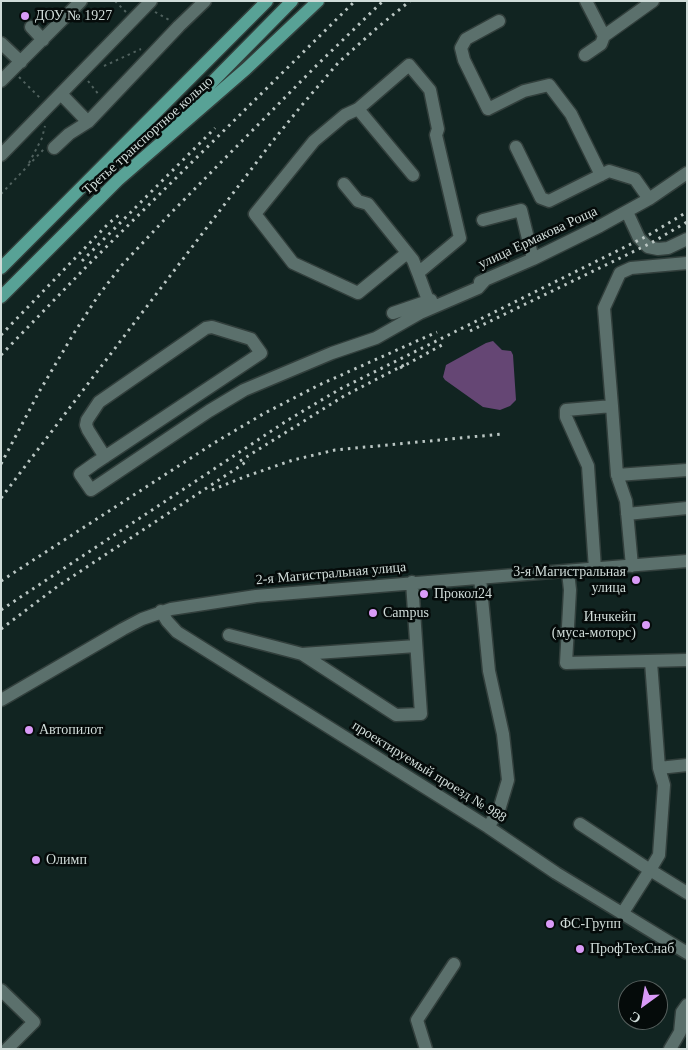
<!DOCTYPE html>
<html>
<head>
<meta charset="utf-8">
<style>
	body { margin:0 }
	#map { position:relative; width:688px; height:1050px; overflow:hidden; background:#112421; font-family:Georgia,serif }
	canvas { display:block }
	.frame { position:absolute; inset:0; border:2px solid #d0dcd9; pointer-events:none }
	.north { position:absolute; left:618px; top:980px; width:50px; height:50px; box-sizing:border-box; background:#050b0a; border:1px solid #565f5d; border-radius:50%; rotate:212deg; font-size:14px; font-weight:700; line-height:20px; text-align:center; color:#d0dcd9 }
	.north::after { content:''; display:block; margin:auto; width:18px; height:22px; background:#d99af7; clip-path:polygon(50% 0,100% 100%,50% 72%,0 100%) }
</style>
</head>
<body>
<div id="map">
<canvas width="688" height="1050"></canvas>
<div class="frame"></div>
<div class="north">С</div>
</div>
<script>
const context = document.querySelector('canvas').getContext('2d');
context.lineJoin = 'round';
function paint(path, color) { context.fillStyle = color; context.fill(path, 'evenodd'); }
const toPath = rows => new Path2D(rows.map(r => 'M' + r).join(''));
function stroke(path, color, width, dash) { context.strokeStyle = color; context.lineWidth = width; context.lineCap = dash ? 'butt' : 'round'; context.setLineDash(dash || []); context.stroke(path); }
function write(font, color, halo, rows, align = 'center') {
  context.font = font + ' Georgia,serif'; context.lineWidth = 5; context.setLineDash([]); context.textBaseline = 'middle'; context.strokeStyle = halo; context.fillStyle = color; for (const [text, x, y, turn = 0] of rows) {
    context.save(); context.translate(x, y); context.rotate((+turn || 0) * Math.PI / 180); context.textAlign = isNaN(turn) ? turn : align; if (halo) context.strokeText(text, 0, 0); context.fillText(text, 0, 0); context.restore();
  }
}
paint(toPath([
	[493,341,502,350,511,351,513,355,516,400,510,406,500,410,483,407,445,380,443,377,446,365,486,343]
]), '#654674');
const minor = toPath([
	[586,1,604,36],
	[499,21,466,39,461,48,464,60,488,109,524,91,549,85,571,114,601,175],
	[31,27,43,40],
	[1,43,21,62],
	[585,55,601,44,604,36,653,1],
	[1,81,81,1],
	[61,94,88,122],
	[358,109,345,115,314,141,255,214,293,263,358,293,407,253],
	[516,147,541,198,549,201,609,171,635,179,649,199],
	[54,148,69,134,88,122,179,26,205,1],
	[1,155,151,1],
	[413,175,358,109,409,65,430,90,438,129,436,135,460,238,418,273,428,300],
	[344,184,358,201,368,204,413,260,418,273],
	[627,212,639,238,648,247,658,249,668,248,687,239],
	[483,220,521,210,533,259],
	[480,282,533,259,600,226,649,199,687,173],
	[393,313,431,300],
	[612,406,604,308,620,273,631,268,687,263],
	[105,457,88,430,86,425,87,420,99,402,206,328,212,327,251,339,261,353,94,464,80,474,91,490,209,411,244,390,332,353,376,338,420,313,478,288,486,279],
	[617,475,687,470],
	[627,514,687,508],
	[595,569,588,466,566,417,566,410,612,406,617,475,626,501,632,566],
	[568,572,570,590,566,663,687,660],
	[480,578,489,671,503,734,508,780,499,810,488,827],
	[161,611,167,621,177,632,488,827,556,873,687,953],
	[229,635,302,654,396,715,421,714,412,582],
	[302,654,416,646],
	[651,662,659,768],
	[1,700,123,629,142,619,171,609,256,596,687,561],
	[687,765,659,768,664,785,659,855,650,870,687,893],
	[580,824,650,870,622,914],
	[1,990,34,1022,7,1049],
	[426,1049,417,1020,454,964],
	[670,1049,680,1032,682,1012,687,1005]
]);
const major = toPath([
	[166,129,292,1],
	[1,268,267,1],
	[1,297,118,180,246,69,318,1]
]);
stroke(minor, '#323f3c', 15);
stroke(major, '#323f3c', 15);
stroke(toPath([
	[115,1,126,12],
	[155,12,171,21],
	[104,66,141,49],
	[19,77,40,98],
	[88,81,99,95],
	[29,163,42,138,45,126],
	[1,194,44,149]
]), '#50615e', 2, [2.5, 4]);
stroke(minor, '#5b706c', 12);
stroke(major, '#58a296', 12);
stroke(toPath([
	[82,261,215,128],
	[470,331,651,243,687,222],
	[1,335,108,224,120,214],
	[1,355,88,265,355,1],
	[400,368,442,345],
	[240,461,344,396,406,364],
	[1,464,39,392,74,333,98,296,122,265,166,218,317,65,383,1],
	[212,490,244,477,293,460,335,450,502,434],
	[1,498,272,142,302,105,338,63,378,27,410,1],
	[1,581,214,443,263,414,319,385,437,332],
	[1,610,288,420,340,389,647,236,687,212],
	[1,629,58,586,249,460]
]), '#bac6c3', 3, [2.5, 5]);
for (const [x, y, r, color] of [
	[25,16,5,"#d99af7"],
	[636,580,5,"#d99af7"],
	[424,594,5,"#d99af7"],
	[373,613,5,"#d99af7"],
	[646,625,5,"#d99af7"],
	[29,730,5,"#d99af7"],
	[36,860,5,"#d99af7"],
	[550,924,5,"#d99af7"],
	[580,949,5,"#d99af7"]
]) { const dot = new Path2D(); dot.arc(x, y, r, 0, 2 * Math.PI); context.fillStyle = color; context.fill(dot); stroke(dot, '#050b0a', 2); }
write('14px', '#d0dcd9', '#050b0a', [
	["ДОУ № 1927",35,16],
	["3-я Магистральная",626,572,"right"],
	["улица",626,588,"right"],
	["Прокол24",434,594],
	["Campus",383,613],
	["Инчкейп",636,617,"right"],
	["(муса-моторс)",636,633,"right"],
	["Автопилот",39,730],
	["Олимп",46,860],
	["ФС-Групп",560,924],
	["ПрофТехСнаб",590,949]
], 'left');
write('14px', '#d0dcd9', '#050b0a', [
	["Третье транспортное кольцо",148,136,-42],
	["улица Ермакова Роща",538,238,-25],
	["2-я Магистральная улица",331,574,-5],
	["проектируемый проезд № 988",429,772,32]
]);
</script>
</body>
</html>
